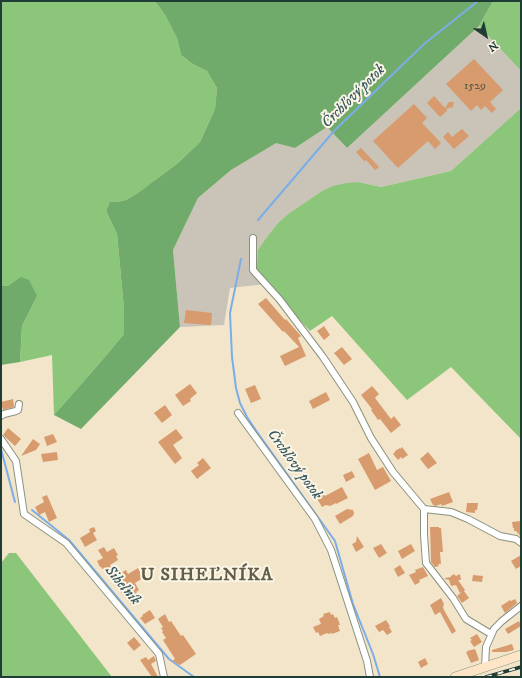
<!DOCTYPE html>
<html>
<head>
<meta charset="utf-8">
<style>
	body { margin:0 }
	#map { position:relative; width:522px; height:678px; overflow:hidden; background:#f3e5ca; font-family:"IM FELL DW Pica",serif }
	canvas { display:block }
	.frame { position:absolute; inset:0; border:2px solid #1f3d34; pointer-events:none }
	.north { position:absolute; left:466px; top:16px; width:40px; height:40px; -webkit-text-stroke:3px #fcf5e5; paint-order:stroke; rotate:146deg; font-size:11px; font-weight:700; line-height:16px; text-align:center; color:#1f3d34 }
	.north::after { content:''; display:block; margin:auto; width:14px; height:18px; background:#1f3d34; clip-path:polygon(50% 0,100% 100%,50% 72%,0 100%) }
</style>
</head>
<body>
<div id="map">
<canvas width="522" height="678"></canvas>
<div class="frame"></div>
<div class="north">N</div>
</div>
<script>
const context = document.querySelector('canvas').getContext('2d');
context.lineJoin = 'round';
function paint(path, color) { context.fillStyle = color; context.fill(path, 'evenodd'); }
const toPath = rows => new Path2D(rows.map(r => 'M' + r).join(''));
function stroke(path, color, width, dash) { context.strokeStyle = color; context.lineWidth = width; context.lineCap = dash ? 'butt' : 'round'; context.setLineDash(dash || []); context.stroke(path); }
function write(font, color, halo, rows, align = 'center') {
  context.font = font + ' "IM FELL DW Pica",serif'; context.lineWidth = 4; context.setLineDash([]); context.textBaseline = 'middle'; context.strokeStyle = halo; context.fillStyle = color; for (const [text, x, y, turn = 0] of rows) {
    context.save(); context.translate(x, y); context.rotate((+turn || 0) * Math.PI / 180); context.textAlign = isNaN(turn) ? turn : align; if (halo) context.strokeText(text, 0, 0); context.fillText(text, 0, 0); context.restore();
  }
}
paint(toPath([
	[479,26,521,71,521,108,451,171,381,187,358,182,322,191,288,214,277,224,264,241,258,250,257,273,266,284,230,288,224,325,180,327,173,250,198,198,231,170,276,142,295,148,327,127,347,148]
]), '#c9c3b8');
paint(toPath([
	[1,1,155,1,165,15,177,38,181,55,191,63,207,71,217,88,215,109,200,142,178,163,139,192,126,200,117,202,110,203,106,211,117,234,124,309,124,334,98,365,54,415,52,355,20,362,22,326,37,296,8,286,1,285],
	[493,1,521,1,521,71,479,26],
	[521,108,521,439,451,367,407,400,332,316,310,331,266,284,257,273,257,266,258,250,264,241,277,224,288,214,322,191,333,186,347,183,358,182,381,187,451,171],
	[9,553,16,553,112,677,1,677,1,563]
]), '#8cc67b');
paint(toPath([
	[155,1,493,1,479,26,347,148,327,127,295,148,276,143,231,170,198,198,173,250,180,327,81,429,54,415,98,365,124,334,124,309,117,234,106,211,110,202,117,202,126,200,139,192,178,163,200,142,215,109,217,88,207,71,191,63,181,55,177,38,165,15],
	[21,277,29,280,37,296,22,326,20,362,1,365,1,285,8,286]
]), '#71ab6b');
stroke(toPath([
	[258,220,334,131,424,44,478,1],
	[241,259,230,313,232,357,236,388,240,403,247,417,257,432,335,541,353,604,373,654,380,677],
	[1,449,15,502],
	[32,510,69,540,169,659,194,677]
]), '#7baee8', 2);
paint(toPath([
	[474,59,503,90,490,102,496,109,492,113,485,106,481,110,477,105,471,111,446,84],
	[434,96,445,108,449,102,454,102,453,107,446,109,447,111,440,117,427,103],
	[414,104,427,118,422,123,441,143,435,149,428,141,398,168,373,141],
	[462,129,469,136,454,149,443,137,448,132,452,137],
	[361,148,379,167,375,170,366,160,364,161,356,152],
	[266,298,285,320,286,319,301,336,298,338,306,356,285,366,280,356,299,347,284,331,283,332,258,304],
	[186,310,212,313,211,325,184,323],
	[324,326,330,335,324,340,317,331],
	[342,347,352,359,344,365,334,353],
	[190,384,197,393,190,399,191,401,183,406,175,395],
	[255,385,261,399,251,403,245,389],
	[372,386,379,394,375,398,391,419,394,416,401,425,391,433,380,419,378,420,371,410,372,409,361,395],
	[326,392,330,400,313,409,309,401],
	[13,399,14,407,3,410,1,402],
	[165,405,172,415,162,423,154,413],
	[8,428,21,439,15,446,3,435],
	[176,429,183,438,173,445,182,458,175,464,158,442],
	[53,434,57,442,47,446,44,437],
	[33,439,40,444,36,450,21,456],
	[402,447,408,455,402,459,401,457,398,460,393,454,395,452,395,451,400,448,400,449],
	[57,452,58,460,43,462,41,454],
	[428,452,437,463,428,469,420,459],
	[369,453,377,470,383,467,391,481,375,490,358,459],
	[203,458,211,468,197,479,191,471,199,465,197,463],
	[352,471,355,477,346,482,343,475],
	[342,487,348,498,336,504,336,503,330,506,326,505,322,507,316,497,323,493,325,496],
	[449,492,453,502,442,506,441,504,436,506,433,505,430,499],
	[47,495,57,518,49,522,45,512,39,515,35,507,44,502,42,497],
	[467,503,478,503,477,510,475,510,475,513,466,512],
	[347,509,353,510,354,513,353,516,340,524,335,516],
	[521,521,521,537,516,531,514,531,514,528,513,528,512,522],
	[94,527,96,531,93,533,97,540,85,547,80,538,90,532,89,529],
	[430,527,439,527,439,528,441,528,443,552,440,552,441,564,438,564,439,566,435,567,431,562],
	[357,536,364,547,356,552,352,544,356,542],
	[381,544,387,553,379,558,373,548],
	[411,544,415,551,402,559,398,551],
	[104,547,107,552,114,548,118,555,116,556,118,560,110,565,117,575,126,570,128,574,138,568,143,578,135,583,139,590,136,592,141,597,131,605,101,567,100,567,97,561,103,558,98,550],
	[521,555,521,566,516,569,511,561],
	[400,565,405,573,398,577,394,569],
	[423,567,428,576,419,580,420,582,415,585,409,575,416,572,415,570],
	[454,574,456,576,460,574,461,580,458,580,465,590,464,591,469,598,462,603,457,596,463,591,460,593,456,585,451,586,449,580,445,579,445,578,451,577,451,576],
	[473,575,483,576,482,582,472,581],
	[441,598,444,604,443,607,444,610,456,631,452,634,440,612,435,615,430,605],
	[515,599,517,603,505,613,501,606,510,600,511,601],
	[150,610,155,618,145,624,140,618,143,616,142,615],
	[330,612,331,615,333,614,335,618,337,617,340,625,338,625,340,631,332,634,332,633,328,634,327,633,320,636,318,632,316,633,313,627,321,624,319,619,324,616,323,614],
	[165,614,169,622,171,621,181,636,183,635,196,654,180,665,172,661,175,659,163,640,166,638,162,632,163,631,161,628,163,627,158,619],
	[386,620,390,626,389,627,392,632,387,635,383,630,379,632,375,626],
	[519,621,521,626,508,634,505,629],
	[477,634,482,642,474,647,470,641,472,640,470,638],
	[134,637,141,645,134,651,127,643],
	[512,644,514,650,506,652,492,652,492,650],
	[475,649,477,654,476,654,477,654,479,660,471,663,466,652,468,652,467,651],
	[154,656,156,661,151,664,158,677,152,677,140,660,146,657,148,660],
	[425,658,428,664,421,668,418,662]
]), '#d89b6d');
const minor = toPath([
	[253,238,253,270,280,300,323,357,353,402,371,438,393,472,424,509],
	[238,413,315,519,331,550,367,661,370,677],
	[1,416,4,414,16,411,18,410,19,404],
	[1,439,16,461,24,514,66,543,159,654,164,677],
	[491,634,466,619,453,598,426,563,424,535,424,509,451,512,468,519,500,536,516,539,521,543],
	[485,667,486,647,494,629,502,621,521,606]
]);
const secondary = toPath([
	[455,677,521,655]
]);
stroke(minor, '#89917f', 8);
stroke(secondary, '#89917f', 10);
stroke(minor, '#fff', 6);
stroke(secondary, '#fde5c5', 9);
const rail = toPath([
	[486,677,521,667]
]);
stroke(rail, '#1f3d34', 3.5);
stroke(rail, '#fcf5e5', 2, [6]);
write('12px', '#4d5442', null, [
	["1529",475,87]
]);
write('italic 15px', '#365961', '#fcf5e5', [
	["Črchľový potok",354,97,-45],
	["Črchľový potok",294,465,54],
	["Siheľník",122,586,50]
]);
context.letterSpacing = '1px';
write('bold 18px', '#605e48', '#fcf5e5', [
	["U SIHEĽNÍKA",207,576]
]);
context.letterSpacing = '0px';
</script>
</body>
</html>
